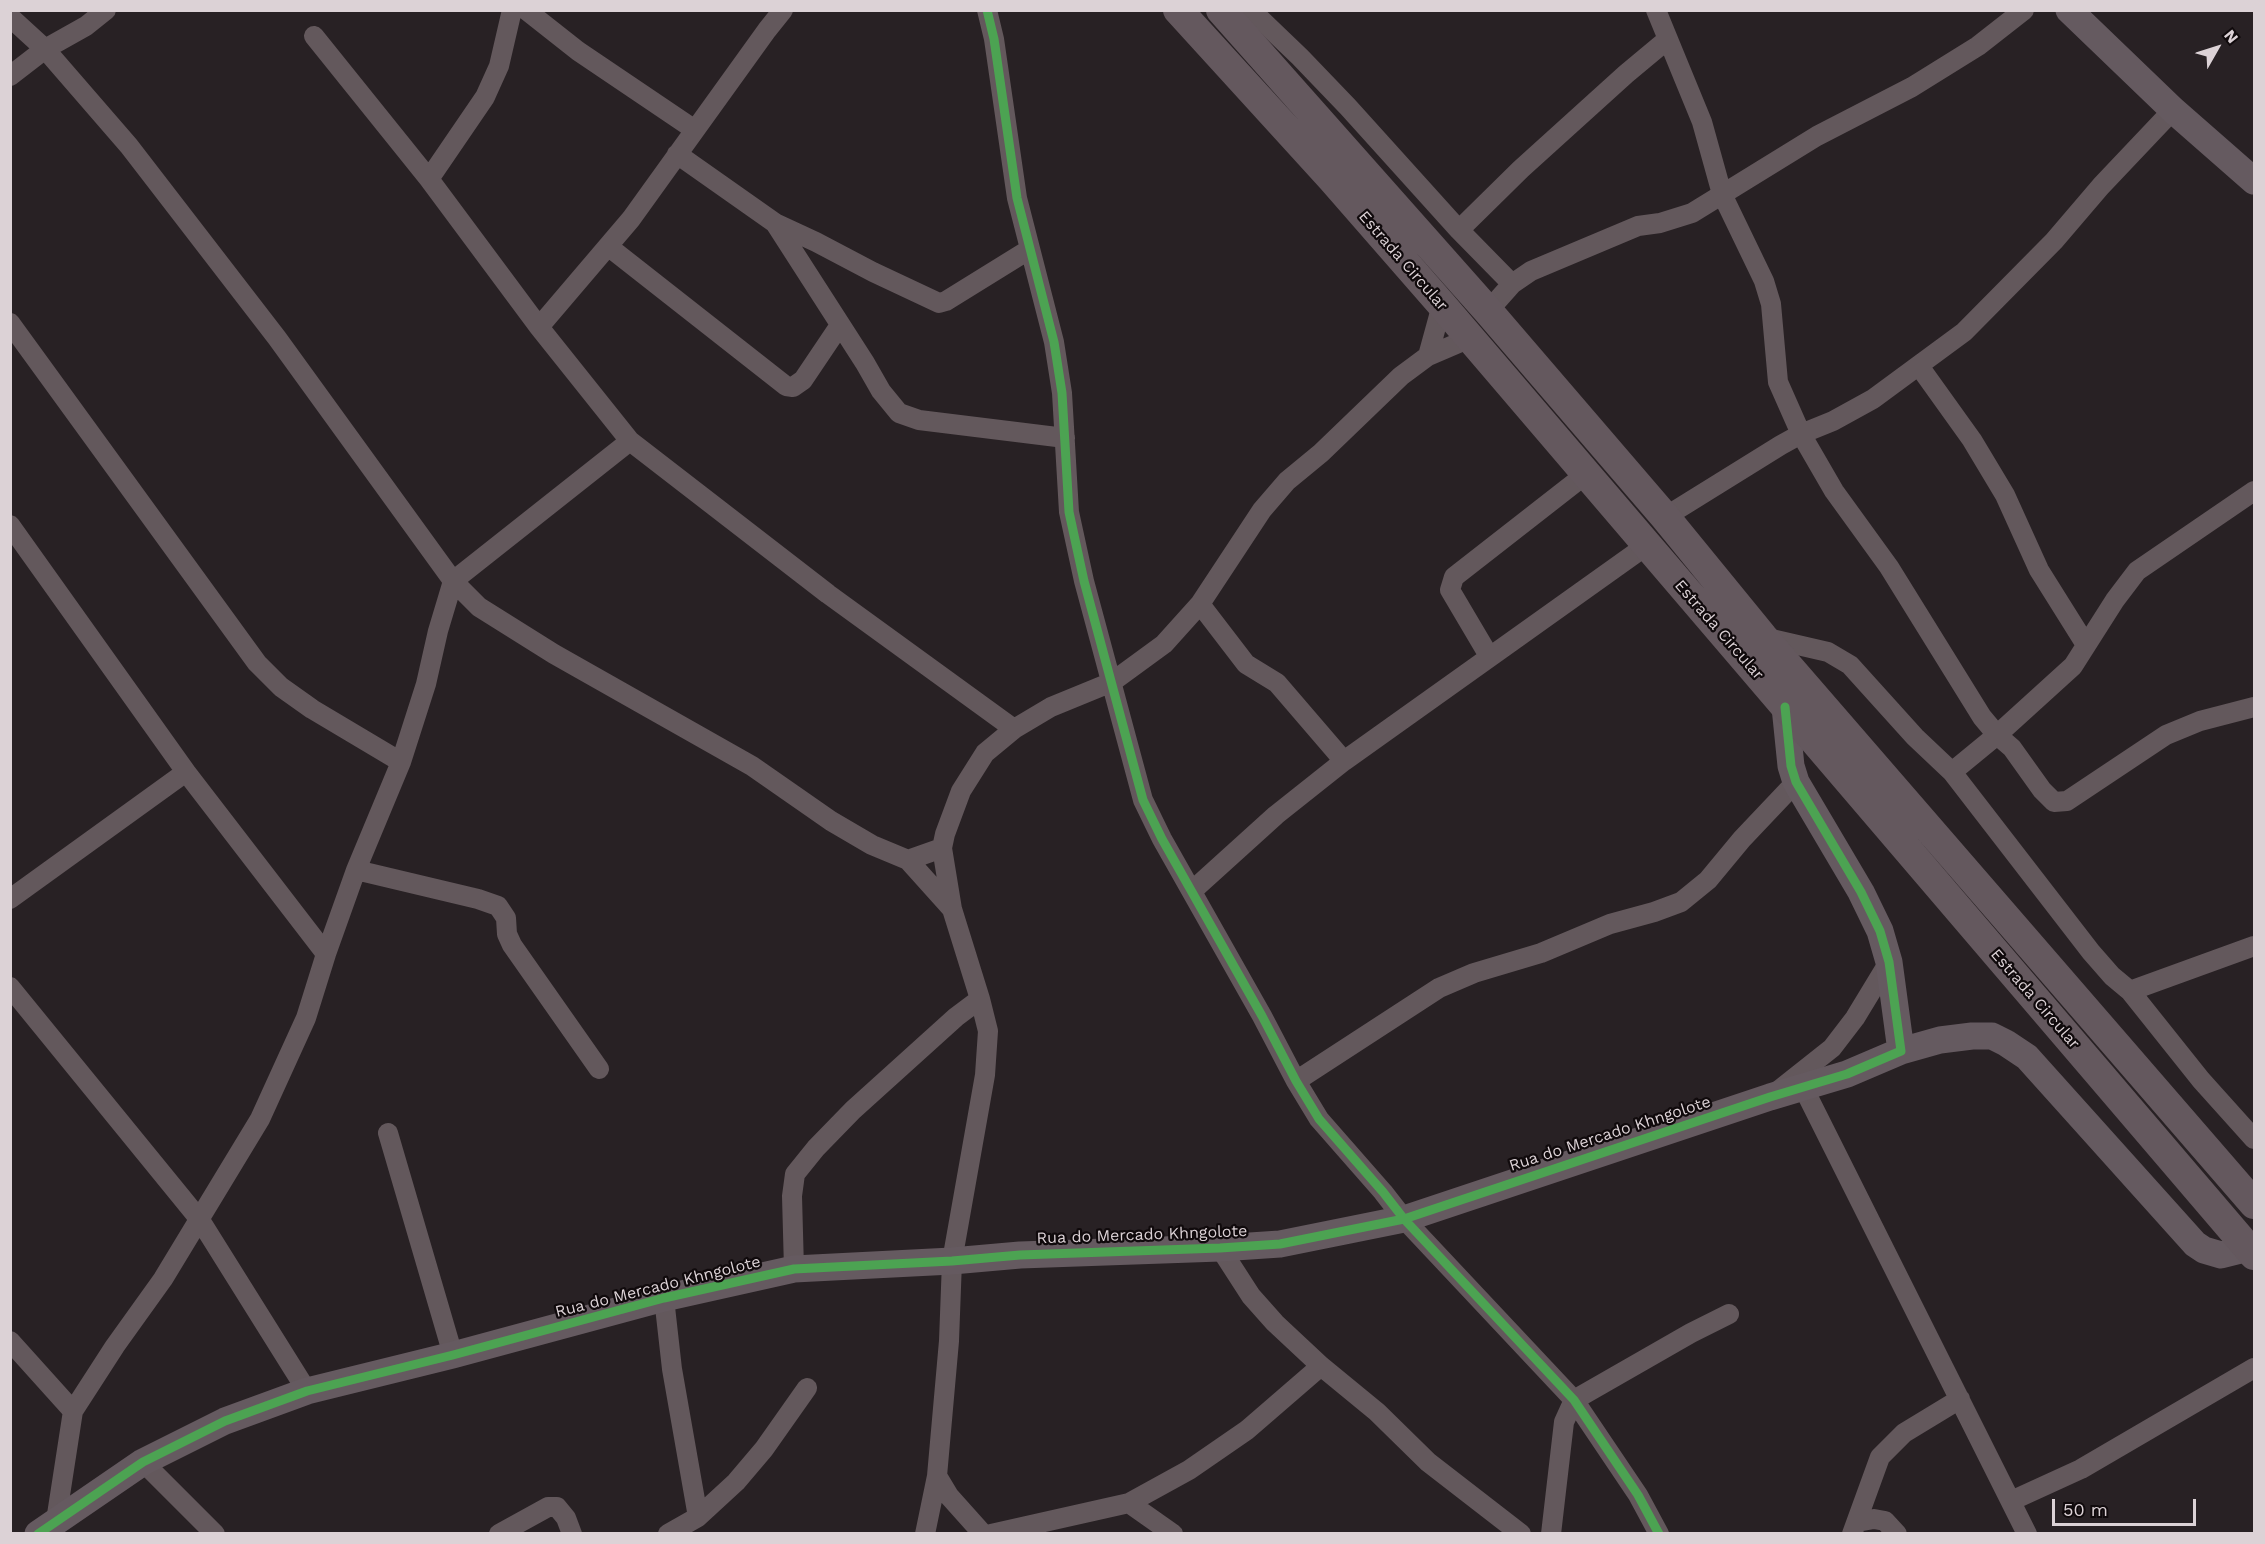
<!DOCTYPE html>
<html>
<head>
<meta charset="utf-8">
<style>
	body { margin:0 }
	#map { position:relative; width:2265px; height:1544px; overflow:hidden; background:#282124; font-family:"Work Sans",sans-serif }
	canvas { display:block }
	.frame { position:absolute; inset:0; border:12px solid #dcd2d6; pointer-events:none }
	.north { position:absolute; left:2187px; top:18px; width:60px; height:60px; -webkit-text-stroke:4px #100a0c; paint-order:stroke; rotate:51deg; font-size:16px; font-weight:700; line-height:24px; text-align:center; color:#dcd2d6 }
	.north::after { content:''; display:block; margin:auto; width:21px; height:27px; background:#dcd2d6; clip-path:polygon(50% 0,100% 100%,50% 72%,0 100%) }
	.scale { position:absolute; left:2052px; top:1499px; width:144px; height:27px; box-sizing:border-box; border:3px solid #dcd2d6; border-top:0; padding-left:8px; font-size:18px; line-height:21px; white-space:nowrap; color:#dcd2d6; -webkit-text-stroke:4px #100a0c; paint-order:stroke }
</style>
</head>
<body>
<div id="map">
<canvas width="2265" height="1544"></canvas>
<div class="frame"></div>
<div class="north">N</div>
<div class="scale">50 m</div>
</div>
<script>
const context = document.querySelector('canvas').getContext('2d');
context.lineJoin = 'round';
const toPath = rows => new Path2D(rows.map(r => 'M' + r).join(''));
function stroke(path, color, width, dash) { context.strokeStyle = color; context.lineWidth = width; context.lineCap = dash ? 'butt' : 'round'; context.setLineDash(dash || []); context.stroke(path); }
function write(font, color, halo, rows, align = 'center') {
  context.font = font + ' "Work Sans",sans-serif'; context.lineWidth = 4.5; context.setLineDash([]); context.textBaseline = 'middle'; context.strokeStyle = halo; context.fillStyle = color; for (const [text, x, y, turn = 0] of rows) {
    context.save(); context.translate(x, y); context.rotate((+turn || 0) * Math.PI / 180); context.textAlign = isNaN(turn) ? turn : align; if (halo) context.strokeText(text, 0, 0); context.fillText(text, 0, 0); context.restore();
  }
}
stroke(toPath([
	[526,10,578,51,695,130],
	[987,10,994,39,1017,198,1054,342,1062,393,1069,512,1084,581,1143,800,1162,839,1262,1016,1296,1081,1319,1119,1383,1192,1404,1219,1574,1400,1638,1495,1659,1534],
	[1251,10,1300,57,1348,107,1459,230,1512,284],
	[1656,10,1702,122,1722,194,1764,281,1771,304,1778,382,1801,434,1834,491,1889,567,1982,717,1997,735,2012,748,2042,790,2054,802,2067,801,2166,735,2200,721,2254,707],
	[10,17,45,49,129,146,277,338,453,581,479,607,554,654,752,766,831,821,872,845,908,860,952,909],
	[314,36,429,179,539,327,630,441,828,594,1014,729],
	[10,76,45,49,86,26,106,10],
	[677,154,775,223,865,363,881,391,899,413,919,420,1065,438],
	[429,179,485,97,499,66,512,10],
	[775,223,816,242,873,272,939,303,946,301,1030,249],
	[1459,230,1521,169,1626,74,1668,39],
	[609,247,786,386,793,387,803,380,840,325],
	[1488,311,1512,284,1531,271,1638,226,1660,223,1692,213,1817,136,1912,87,1978,46,2024,10],
	[10,323,257,663,281,687,312,709,401,762],
	[539,327,631,219,767,30,783,10],
	[1428,356,1442,305],
	[1919,366,1972,440,2005,495,2039,570,2086,645],
	[1665,517,1781,445,1801,434,1833,421,1873,399,1964,332,2054,241,2101,186,2173,110],
	[10,525,186,772,326,954],
	[1200,604,1246,664,1277,683,1344,761],
	[1763,637,1828,652,1850,665,1915,737,1952,772,2091,952,2112,976,2130,991,2201,1080,2254,1139],
	[1489,656,1450,590,1454,577,1586,474],
	[1952,772,1997,735,2073,666,2115,600,2137,571,2254,491],
	[908,860,942,848],
	[356,870,478,899,498,906,506,918,507,934,512,945,599,1069],
	[1192,891,1276,815,1344,761,1647,545],
	[10,899,186,772],
	[10,987,200,1220,307,1391],
	[2130,991,2254,946],
	[1296,1081,1439,988,1474,973,1541,953,1610,924,1654,912,1681,902,1708,880,1742,839,1796,782],
	[1803,1087,2027,1534],
	[1779,1090,1832,1048,1855,1018,1889,962],
	[388,1133,453,1355],
	[1220,1248,1251,1296,1275,1323,1321,1366,1377,1412,1428,1462,1521,1534],
	[794,1269,792,1196,795,1174,816,1148,853,1110,956,1017,980,999,952,909,942,848,945,834,961,791,985,753,1014,729,1051,707,1112,682,1164,644,1200,604,1262,510,1287,481,1321,453,1401,376,1428,356,1470,338],
	[664,1298,672,1369,698,1517],
	[10,1341,73,1411],
	[143,1462,215,1534],
	[937,1476,949,1496,983,1534],
	[2011,1501,2081,1469,2254,1368],
	[1129,1503,1173,1534],
	[56,1521,73,1411,115,1346,163,1279,260,1119,306,1018,326,954,356,870,401,762,426,684,438,631,453,581,630,441],
	[1857,1522,1874,1519,1885,1521,1897,1534],
	[499,1534,548,1507,557,1507,566,1518,572,1534],
	[668,1534,698,1517,736,1482,764,1449,807,1388],
	[925,1534,937,1476,949,1341,952,1261,985,1075,988,1031,980,999],
	[991,1534,1129,1503,1189,1470,1247,1430,1321,1366],
	[1551,1534,1564,1422,1574,1400,1691,1333,1729,1314],
	[1852,1534,1880,1457,1904,1433,1960,1399]
]), '#63585c', 20);
stroke(toPath([
	[2069,10,2173,110,2254,181],
	[1901,1051,1940,1040,1972,1036,1992,1036,2006,1043,2027,1057,2195,1244,2204,1250,2221,1255,2249,1248],
	[38,1534,143,1462,225,1421,307,1391,453,1355,664,1298,794,1269,952,1261,1020,1255,1220,1248,1280,1244,1404,1219,1770,1097,1847,1074,1901,1051,1889,962,1880,931,1861,892,1796,782,1791,766,1785,707]
]), '#655a60', 27);
stroke(toPath([
	[1178,10,1332,179,1442,305,2254,1255],
	[1221,10,1488,311,1665,517,1763,637,2254,1204]
]), '#64585e', 30);
stroke(toPath([
	[987,10,994,39,1017,198,1054,342,1062,393,1069,512,1084,581,1143,800,1162,839,1262,1016,1296,1081,1319,1119,1383,1192,1404,1219,1574,1400,1638,1495,1659,1534],
	[38,1534,143,1462,225,1421,307,1391,453,1355,664,1298,794,1269,952,1261,1020,1255,1220,1248,1280,1244,1404,1219,1770,1097,1847,1074,1901,1051,1889,962,1880,931,1861,892,1796,782,1791,766,1785,707]
]), '#4ca352', 9);
write('16px', '#dcd2d6', '#100a0c', [
	["Estrada Circular",1403,261,49],
	["Estrada Circular",1719,630,49],
	["Estrada Circular",2035,999,49],
	["Rua do Mercado Khngolote",1610,1134,-18],
	["Rua do Mercado Khngolote",1142,1235,-2],
	["Rua do Mercado Khngolote",658,1287,-14]
]);
</script>
</body>
</html>
